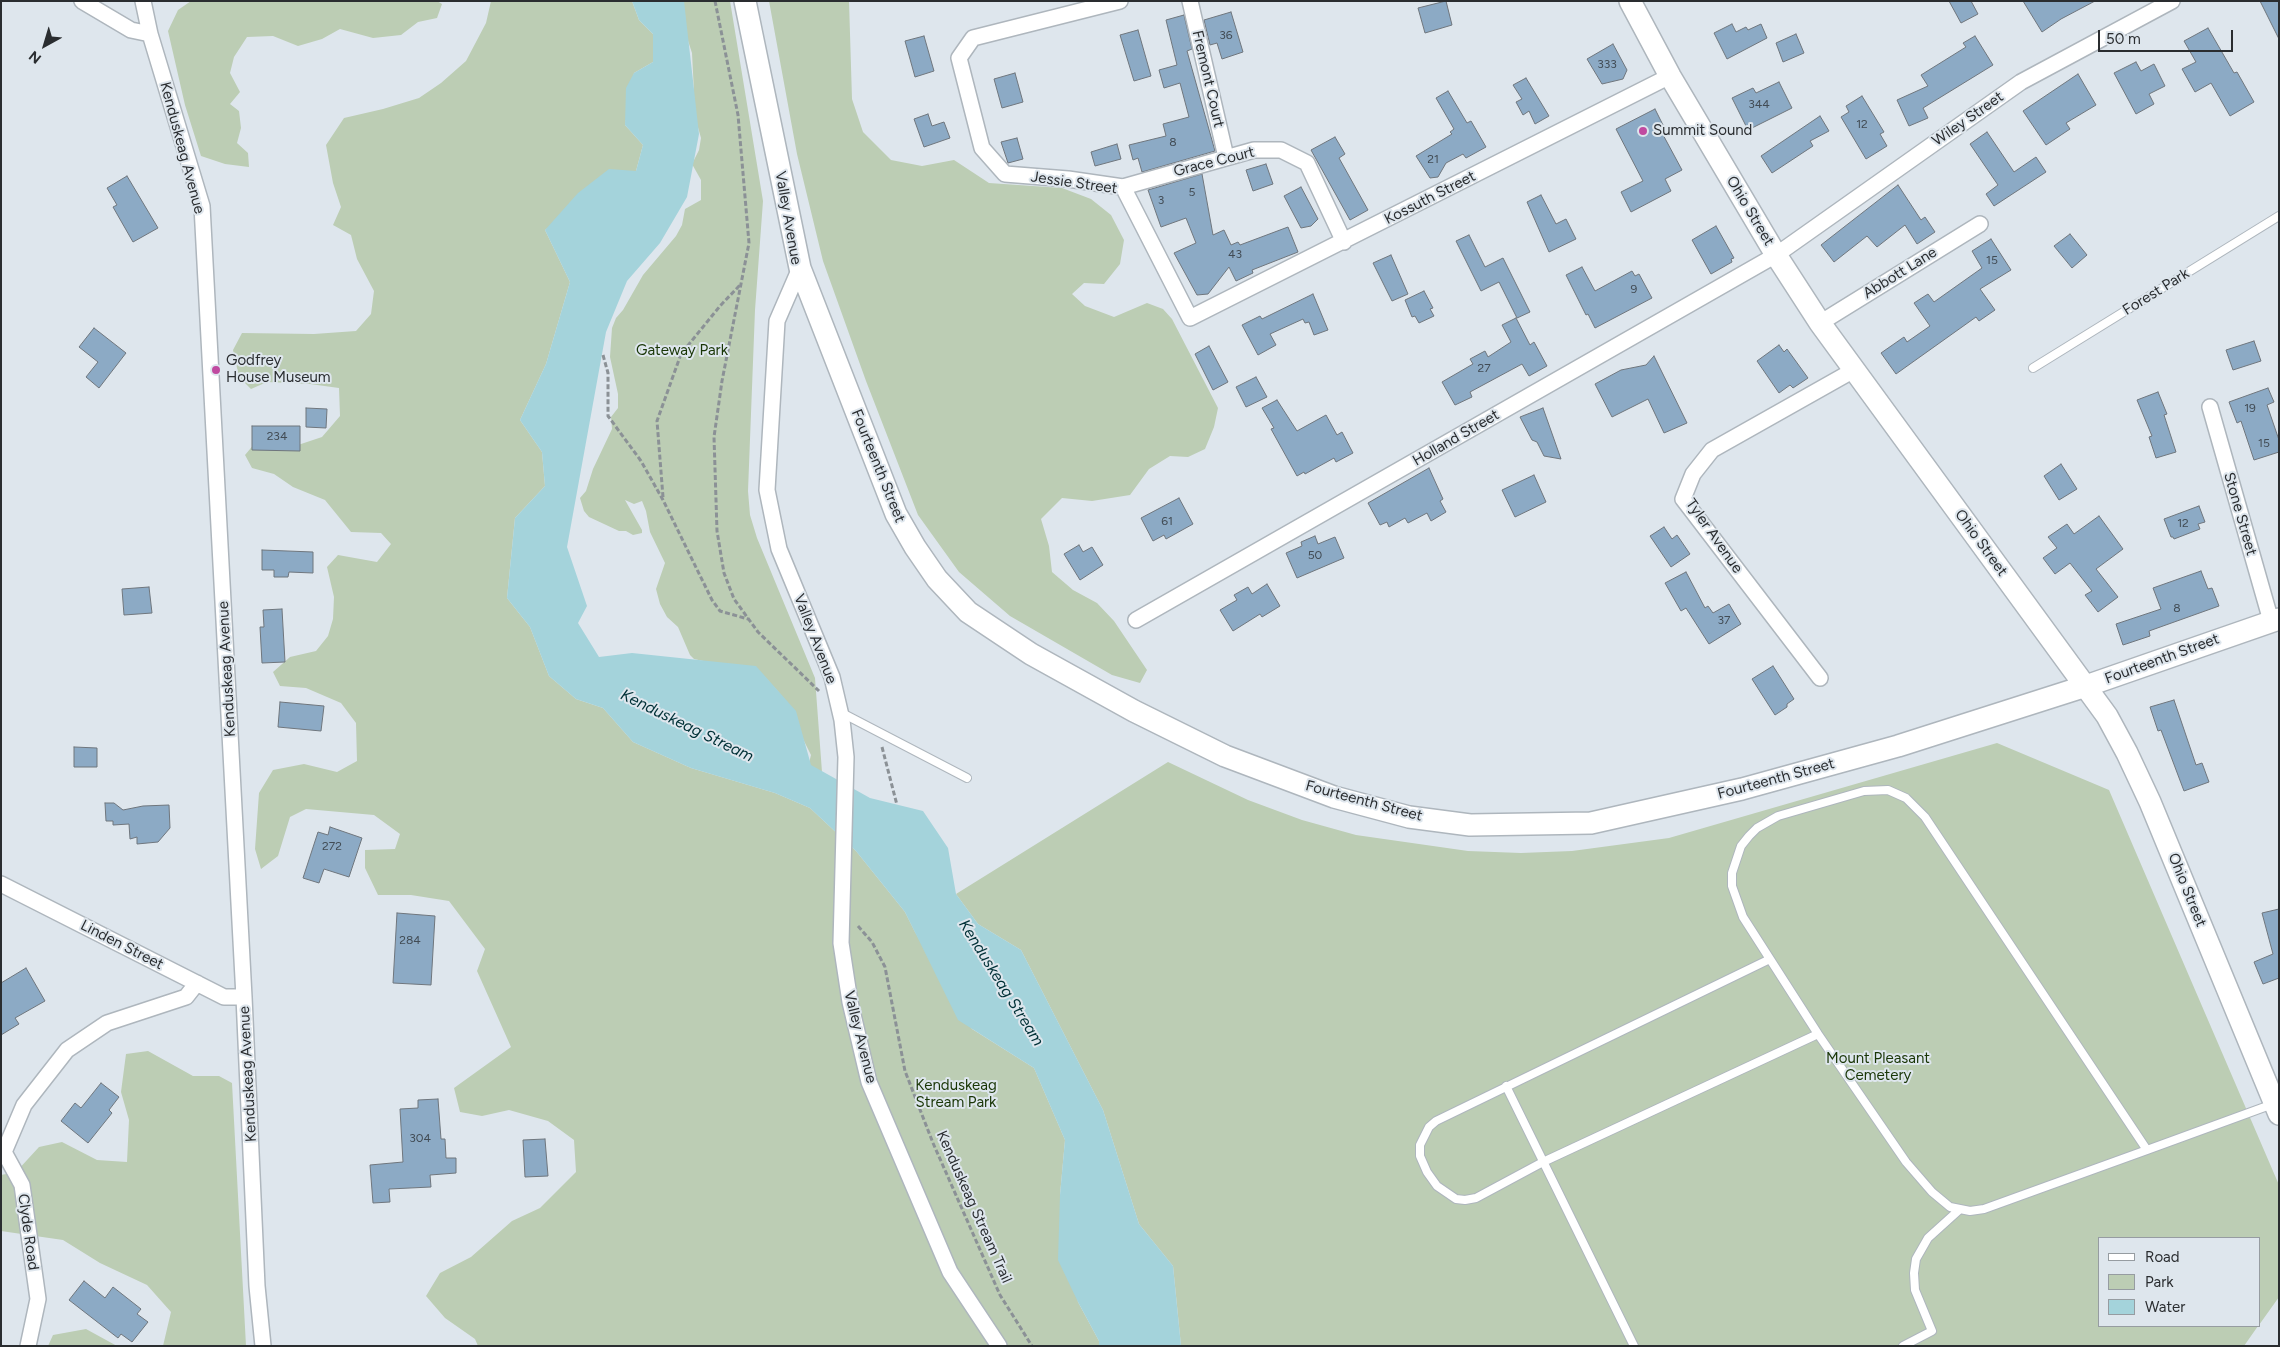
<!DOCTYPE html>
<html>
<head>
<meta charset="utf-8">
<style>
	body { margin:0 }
	#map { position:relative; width:2280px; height:1347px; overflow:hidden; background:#dee6ed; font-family:Figtree,sans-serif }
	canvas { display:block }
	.frame { position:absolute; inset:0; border:2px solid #2a2d30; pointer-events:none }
	.legend { position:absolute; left:2098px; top:1237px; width:162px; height:90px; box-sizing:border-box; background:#dee6ed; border:1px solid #969ca1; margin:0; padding:6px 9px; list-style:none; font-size:15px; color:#2a2d30 }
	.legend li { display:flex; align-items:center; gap:10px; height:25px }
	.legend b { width:25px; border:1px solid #969ca1 }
	.north { position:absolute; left:20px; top:20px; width:50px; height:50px; -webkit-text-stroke:4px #dee6ed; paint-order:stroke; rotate:219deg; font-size:14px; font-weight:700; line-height:20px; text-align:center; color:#2a2d30 }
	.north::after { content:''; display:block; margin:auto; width:18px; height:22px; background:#2a2d30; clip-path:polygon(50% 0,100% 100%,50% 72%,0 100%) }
	.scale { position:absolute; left:2098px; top:30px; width:135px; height:22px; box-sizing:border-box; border:2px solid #2a2d30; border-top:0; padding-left:6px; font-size:15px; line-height:18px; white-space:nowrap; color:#2a2d30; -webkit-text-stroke:4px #dee6ed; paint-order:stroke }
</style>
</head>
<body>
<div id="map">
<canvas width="2280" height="1347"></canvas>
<div class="frame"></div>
<ul class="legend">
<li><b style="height:6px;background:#fff"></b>Road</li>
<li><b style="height:14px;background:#bccdb4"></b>Park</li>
<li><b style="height:14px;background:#a4d3db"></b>Water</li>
</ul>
<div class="north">N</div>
<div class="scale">50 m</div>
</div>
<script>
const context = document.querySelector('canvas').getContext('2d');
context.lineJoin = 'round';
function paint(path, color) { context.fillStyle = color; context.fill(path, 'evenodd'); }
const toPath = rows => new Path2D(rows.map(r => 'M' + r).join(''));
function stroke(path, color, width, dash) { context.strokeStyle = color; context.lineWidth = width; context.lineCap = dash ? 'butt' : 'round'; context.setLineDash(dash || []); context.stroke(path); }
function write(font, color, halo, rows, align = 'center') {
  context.font = font + ' Figtree,sans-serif'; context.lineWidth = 4; context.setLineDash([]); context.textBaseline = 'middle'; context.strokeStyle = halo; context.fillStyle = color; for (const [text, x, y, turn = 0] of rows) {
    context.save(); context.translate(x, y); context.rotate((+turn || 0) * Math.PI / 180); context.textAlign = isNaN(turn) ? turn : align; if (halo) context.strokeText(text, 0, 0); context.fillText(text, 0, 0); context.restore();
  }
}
paint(toPath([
	[191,1,437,1,442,4,437,18,418,22,401,35,373,38,340,29,322,39,298,46,273,36,247,37,234,57,230,73,240,92,230,104,239,111,241,128,237,143,248,153,249,167,225,164,201,156,185,105,168,31,178,10],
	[491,1,632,1,639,20,653,34,653,62,634,73,625,125,643,145,636,171,545,230,570,282,546,364,520,420,542,452,545,486,515,518,507,598,530,627,549,676,576,699,603,708,633,742,691,768,775,793,810,808,856,851,905,912,915,932,972,1029,1034,1068,1065,1140,1060,1195,1078,1302,1099,1341,1099,1346,478,1346,475,1339,445,1318,426,1296,440,1273,471,1257,512,1221,540,1208,576,1172,574,1140,548,1121,509,1110,482,1116,460,1112,454,1088,511,1047,477,971,485,949,449,901,411,895,378,895,365,868,365,850,395,849,400,834,374,815,306,809,290,817,278,856,261,869,255,849,259,793,273,770,304,764,337,772,357,761,356,723,341,703,306,688,280,686,273,672,290,657,316,651,328,636,333,619,334,597,327,567,338,555,377,562,391,544,381,533,351,532,325,500,293,487,274,474,252,468,245,455,255,443,289,448,322,437,340,416,339,388,310,384,267,382,251,389,239,377,233,350,242,333,314,334,356,331,371,314,374,291,357,259,351,235,333,225,341,207,333,183,326,145,344,118,383,109,419,98,441,83,466,61,486,23],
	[675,1,730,1,763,201,755,310,748,491,750,515,757,538,815,678,822,772,808,767,811,755,781,695,762,674,694,659,690,655,678,627,667,617,660,604,656,589,665,563,650,532,646,511,642,501,634,504,625,500,642,530,642,533,633,535,626,531,619,531,589,517,584,511,580,498,586,491,593,469,612,429,611,417,618,408,618,394,610,357,612,328,616,318,623,310,643,275,676,236,682,225,685,209,701,200,701,180,692,164,699,150,701,138,690,99,694,92,692,53],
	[769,1,849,1,852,99,863,132,891,160,922,166,954,160,989,183,1062,188,1091,199,1111,215,1124,240,1120,264,1104,284,1084,283,1072,294,1085,306,1114,317,1147,303,1163,309,1172,319,1218,408,1214,427,1205,449,1188,457,1170,456,1149,469,1130,495,1092,501,1062,498,1041,519,1049,546,1052,572,1073,590,1097,603,1114,621,1147,670,1140,683,1112,675,1010,616,959,572,918,515,866,381,823,261,797,154],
	[1997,743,2109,790,2279,1185,2279,1297,2259,1325,2259,1238,2099,1238,2099,1326,2258,1326,2244,1346,1181,1346,1173,1266,1139,1224,1103,1110,1021,950,978,924,956,894,1168,762,1248,800,1302,820,1356,835,1468,851,1521,853,1572,851,1669,838],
	[148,1051,193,1076,219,1076,232,1083,246,1346,163,1346,171,1312,147,1285,100,1263,63,1240,1,1231,1,1175,16,1172,39,1147,62,1142,97,1160,127,1162,129,1120,121,1092,126,1054],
	[86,1329,117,1346,48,1346,53,1335]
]), '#bccdb4');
paint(toPath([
	[632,1,684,1,699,134,687,197,660,243,627,281,606,332,567,547,587,606,578,623,599,657,632,653,756,666,796,711,811,765,870,798,923,811,948,848,956,894,978,924,1021,950,1103,1110,1139,1224,1173,1266,1181,1346,1099,1346,1099,1341,1078,1302,1058,1260,1060,1195,1065,1140,1034,1068,958,1020,905,912,856,851,810,808,775,793,691,768,633,742,603,708,576,699,549,676,530,627,507,598,515,518,545,486,542,452,520,420,546,364,570,282,545,230,578,193,609,169,636,171,643,145,625,125,626,88,634,73,653,62,653,34,639,20]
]), '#a4d3db');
const building = toPath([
	[1446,1,1452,25,1425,33,1418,8,1446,1],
	[1949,1,1971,1,1978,14,1961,23,1949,1],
	[2023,1,2095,1,2061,19,2042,32,2023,1],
	[2260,1,2279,1,2279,39,2260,1],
	[1231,12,1243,52,1222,59,1217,43,1210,45,1204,20,1231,12],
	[1184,15,1192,49,1187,51,1215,151,1142,172,1138,158,1133,160,1129,145,1166,136,1163,124,1189,117,1180,83,1164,88,1159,70,1177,65,1166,20,1184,15],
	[1732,24,1736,32,1746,27,1748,30,1761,24,1767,38,1727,59,1714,33,1732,24],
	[2208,28,2234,73,2237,72,2254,102,2230,116,2211,83,2195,92,2182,69,2196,62,2184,41,2208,28],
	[1138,30,1151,76,1134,81,1120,35,1138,30],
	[1796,34,1804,53,1783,62,1776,43,1796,34],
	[924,36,934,71,915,77,905,41,924,36],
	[1975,36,1993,65,1923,108,1928,118,1909,126,1897,100,1928,86,1921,75,1966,47,1963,43,1975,36],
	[1613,44,1627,70,1623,79,1602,84,1587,59,1613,44],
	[2136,62,2141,71,2154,64,2165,86,2149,94,2154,104,2136,114,2114,73,2136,62],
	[1015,73,1023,102,1002,108,994,79,1015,73],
	[2078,74,2096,105,2066,123,2070,129,2046,145,2023,111,2078,74],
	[1526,78,1549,116,1535,124,1529,111,1523,115,1516,102,1522,99,1513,85,1526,78],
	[1779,82,1792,108,1748,130,1732,98,1753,88,1756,93,1779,82],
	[1448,91,1467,123,1471,121,1486,147,1466,158,1463,154,1446,163,1438,177,1430,178,1416,156,1452,134,1450,132,1454,129,1436,98,1448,91],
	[1862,96,1884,132,1880,134,1887,146,1866,159,1841,117,1849,112,1846,106,1862,96],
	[1655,109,1665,129,1661,131,1682,170,1665,179,1671,191,1631,212,1621,192,1643,181,1616,129,1655,109],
	[928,114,932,126,944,122,950,138,924,147,914,119,928,114],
	[1820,116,1829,131,1810,141,1813,146,1772,173,1761,156,1820,116],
	[1987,132,2014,172,2036,157,2046,172,1994,206,1986,194,1998,185,1970,144,1987,132],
	[1335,137,1345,154,1339,158,1368,210,1350,220,1311,150,1335,137],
	[1017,138,1023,159,1008,163,1001,142,1017,138],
	[1117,144,1121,159,1095,166,1091,152,1117,144],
	[1266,164,1273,184,1253,191,1246,170,1266,164],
	[1202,174,1213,235,1224,230,1231,245,1238,242,1240,245,1288,227,1298,252,1252,270,1253,273,1236,281,1229,267,1208,294,1197,295,1174,253,1196,243,1186,218,1161,227,1148,190,1202,174],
	[127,176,158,228,133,242,113,207,117,205,107,188,127,176],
	[1898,185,1921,220,1925,217,1935,232,1917,244,1905,225,1877,247,1867,236,1834,262,1821,245,1898,185],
	[1301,187,1318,219,1311,226,1301,228,1284,196,1301,187],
	[1541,195,1556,224,1566,219,1576,239,1549,252,1527,202,1541,195],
	[1716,226,1734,258,1731,259,1732,262,1711,274,1692,240,1716,226],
	[2070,234,2087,255,2072,268,2054,246,2070,234],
	[1469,235,1485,267,1503,258,1530,312,1517,318,1499,282,1481,291,1456,241,1469,235],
	[1991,239,2011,270,1980,289,1995,310,1979,321,1976,317,1896,374,1881,353,1904,337,1907,342,1930,326,1914,303,1928,294,1934,302,1982,268,1972,251,1991,239],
	[1391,255,1408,294,1392,301,1373,263,1391,255],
	[1582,267,1595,291,1632,271,1635,276,1639,274,1652,298,1595,328,1588,314,1586,315,1566,275,1582,267],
	[1424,291,1433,308,1430,309,1434,316,1419,323,1415,316,1412,317,1405,300,1424,291],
	[1313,294,1328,330,1314,335,1309,322,1305,323,1303,319,1270,334,1276,345,1258,355,1242,325,1260,316,1262,319,1313,294],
	[1516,318,1530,345,1534,342,1547,366,1529,376,1522,364,1470,392,1472,397,1455,405,1442,382,1473,364,1470,359,1485,351,1488,357,1511,342,1502,325,1516,318],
	[94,328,126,353,99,388,86,377,98,362,79,347,94,328],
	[2254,341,2261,361,2233,370,2226,350,2254,341],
	[1779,345,1784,352,1787,349,1808,378,1793,388,1790,385,1779,393,1757,361,1779,345],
	[1209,346,1228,382,1213,390,1195,354,1209,346],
	[1654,356,1687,423,1664,433,1648,399,1612,417,1595,384,1621,370,1646,365,1654,356],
	[1256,377,1267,397,1246,407,1236,387,1256,377],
	[2268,388,2274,402,2267,405,2279,440,2279,452,2254,460,2241,421,2237,423,2229,402,2268,388],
	[2158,392,2167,414,2164,415,2176,452,2156,458,2149,437,2152,436,2137,400,2158,392],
	[1277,400,1297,431,1326,415,1337,435,1342,432,1353,453,1336,462,1334,458,1305,474,1304,472,1297,476,1271,429,1274,428,1262,408,1277,400],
	[306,408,327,409,326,428,306,427,306,408],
	[1543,408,1561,459,1544,456,1537,442,1532,440,1520,417,1543,408],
	[252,426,300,426,300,451,252,450,252,426],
	[2061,464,2077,489,2059,500,2044,476,2061,464],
	[1429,468,1443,499,1440,501,1446,512,1431,521,1427,513,1408,523,1405,518,1389,527,1387,522,1380,525,1368,503,1429,468],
	[1534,475,1546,502,1515,517,1502,490,1534,475],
	[1179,498,1193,524,1166,539,1164,535,1153,541,1141,518,1179,498],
	[2199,506,2205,522,2198,524,2200,529,2174,539,2173,537,2171,537,2164,519,2199,506],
	[2099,516,2123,549,2096,569,2118,597,2098,612,2085,595,2092,591,2070,563,2055,574,2043,558,2057,548,2048,537,2067,524,2074,534,2099,516],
	[1664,527,1672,539,1677,535,1690,554,1671,567,1650,536,1664,527],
	[1315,536,1318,544,1335,537,1344,558,1297,578,1286,553,1302,546,1301,542,1315,536],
	[1079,545,1083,552,1092,547,1103,565,1080,580,1064,554,1079,545],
	[262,550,313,552,313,573,289,572,288,577,274,577,274,570,262,570,262,550],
	[2201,571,2208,589,2212,588,2219,606,2149,631,2150,636,2123,645,2116,624,2161,609,2153,588,2201,571],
	[1686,572,1705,608,1708,606,1713,613,1729,604,1741,624,1709,644,1686,608,1681,611,1665,583,1686,572],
	[1267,584,1280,606,1262,617,1260,614,1233,631,1220,610,1237,600,1234,595,1248,587,1252,594,1267,584],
	[149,587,152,613,124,615,122,589,149,587],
	[282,609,285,662,262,663,260,627,264,627,263,610,282,609],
	[1773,666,1794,699,1787,704,1787,707,1775,715,1752,679,1773,666],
	[2174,700,2196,765,2202,763,2209,782,2184,791,2161,730,2158,731,2150,707,2174,700],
	[280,702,324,706,321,731,278,727,280,702],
	[74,747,97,748,97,767,74,767,74,747],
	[105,803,114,803,123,810,143,806,169,805,170,828,158,842,137,844,137,837,130,839,129,824,113,825,113,821,106,821,105,803],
	[330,827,362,838,349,877,324,869,319,883,303,878,318,832,328,835,330,827],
	[2279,909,2279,978,2263,984,2254,962,2273,954,2262,913,2279,909],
	[397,913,435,916,431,985,393,983,397,913],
	[26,968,45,1001,15,1018,19,1024,1,1035,1,983,26,968],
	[101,1083,119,1097,109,1110,112,1113,88,1143,61,1121,75,1103,81,1108,101,1083],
	[438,1099,441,1139,445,1139,446,1158,456,1158,456,1173,430,1175,431,1187,389,1189,390,1202,373,1203,370,1165,403,1162,400,1109,418,1108,418,1100,438,1099],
	[545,1139,548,1176,525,1177,523,1140,545,1139],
	[84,1281,105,1298,113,1287,141,1309,137,1314,148,1322,132,1342,121,1334,118,1338,69,1300,84,1281]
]);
paint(building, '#8caac5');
stroke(building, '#6f767d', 1);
const lane = toPath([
	[2033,368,2279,216],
	[840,712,967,778],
	[1770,959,1436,1121,1429,1127,1420,1145,1420,1156,1427,1172,1437,1186,1456,1199,1465,1200,1476,1198,1543,1162,1818,1034],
	[1506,1086,1634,1346],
	[2147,1150,1925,817,1906,798,1888,790,1864,791,1778,816,1757,828,1749,836,1741,846,1732,873,1732,886,1743,917,1818,1034,1906,1162,1932,1192,1950,1207,1970,1211,1984,1209,2147,1150,2273,1104],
	[1903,1346,1932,1331,1915,1290,1914,1273,1916,1259,1928,1238,1959,1210]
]);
const street = toPath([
	[82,1,131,30,150,34],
	[143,1,150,34,202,206,244,997,257,1286,263,1346],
	[1120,1,973,38,959,58,982,148,1005,174,1068,179,1123,187,1190,318,1670,76],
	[1190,1,1226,157],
	[1123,187,1254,150,1281,150,1307,163,1344,242],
	[800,268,777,321,767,490,779,549,832,677,842,720,846,757,841,943,850,1002,869,1082,950,1272,999,1346],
	[1820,323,1980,224],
	[2210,407,2271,621],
	[1136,620,1776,255,2021,82,2172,1],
	[1820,678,1683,499,1693,474,1712,450,1854,370],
	[1,884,224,997,244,997],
	[4,1152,24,1105,67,1050,107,1023,186,997,197,983],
	[4,1152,22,1185,38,1299,28,1346]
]);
const secondary = toPath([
	[745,1,800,268,896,514,915,547,937,579,968,612,1031,654,1134,711,1225,756,1334,797,1409,817,1470,825,1591,823,1742,789,1898,746,2086,686,2279,619],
	[1630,1,1670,76,1776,255,1820,323,2107,716,2127,753,2150,802,2279,1114]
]);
stroke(lane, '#aeb6bd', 10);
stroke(street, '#aeb6bd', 18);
stroke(secondary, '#aeb6bd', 24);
stroke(toPath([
	[715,1,738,115,749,243,722,381,714,437,717,531,724,573,734,599,758,632,819,691],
	[603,355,608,373,608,416,641,461,663,500,712,600,720,611,748,619],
	[663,497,657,421,681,354,720,306,740,285],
	[882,747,897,805],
	[858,926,872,942,885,967,905,1071,933,1143,1000,1295,1032,1346]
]), '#8b9196', 3, [5, 2.5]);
stroke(lane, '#fff', 8);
stroke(street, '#fff', 15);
stroke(secondary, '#fff', 21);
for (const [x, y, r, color] of [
	[1643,131,5,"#c04aa0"],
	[216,370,5,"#c04aa0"]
]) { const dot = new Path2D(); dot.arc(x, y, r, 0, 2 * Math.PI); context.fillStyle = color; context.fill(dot); stroke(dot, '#dee6ed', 2); }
write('12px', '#424c55', null, [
	["36",1226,35],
	["333",1607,64],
	["344",1759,104],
	["12",1862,124],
	["8",1173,142],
	["21",1433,159],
	["5",1192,192],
	["3",1161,200],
	["43",1235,254],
	["15",1992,260],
	["9",1634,289],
	["27",1484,368],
	["19",2250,408],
	["234",277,436],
	["15",2264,443],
	["61",1167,521],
	["12",2183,523],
	["50",1315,555],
	["8",2177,608],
	["37",1724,620],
	["272",332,846],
	["284",410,940],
	["304",420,1138]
]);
write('15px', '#2a2d30', '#dee6ed', [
	["Fremont Court",1208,79,77],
	["Wiley Street",1968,119,-35],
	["Kenduskeag Avenue",182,148,75],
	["Grace Court",1214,162,-14],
	["Jessie Street",1074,183,8],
	["Kossuth Street",1430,198,-27],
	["Ohio Street",1750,211,59],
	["Valley Avenue",788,218,80],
	["Abbott Lane",1900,273,-32],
	["Forest Park",2156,292,-32],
	["Holland Street",1456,438,-30],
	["Fourteenth Street",878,466,68],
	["Stone Street",2240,514,74],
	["Tyler Avenue",1714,536,55],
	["Ohio Street",1981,543,54],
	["Valley Avenue",815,639,69],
	["Fourteenth Street",2162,659,-20],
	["Kenduskeag Avenue",227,669,-93],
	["Fourteenth Street",1776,779,-15],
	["Fourteenth Street",1364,801,15],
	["Ohio Street",2187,890,68],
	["Linden Street",122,945,27],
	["Valley Avenue",860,1037,76],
	["Kenduskeag Avenue",248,1074,-93],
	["Kenduskeag Stream Trail",974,1207,66],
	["Clyde Road",28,1232,82]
]);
write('15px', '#2a2d30', '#dee6ed', [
	["Summit Sound",1653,131],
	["Godfrey",226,361],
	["House Museum",226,378]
], 'left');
write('15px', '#193606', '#dee6ed', [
	["Gateway Park",682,351],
	["Mount Pleasant",1878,1059],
	["Cemetery",1878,1076],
	["Kenduskeag",956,1086],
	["Stream Park",956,1103]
]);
write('italic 16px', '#013137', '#dee6ed', [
	["Kenduskeag Stream",687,726,26],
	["Kenduskeag Stream",1001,983,58]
]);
</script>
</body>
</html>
